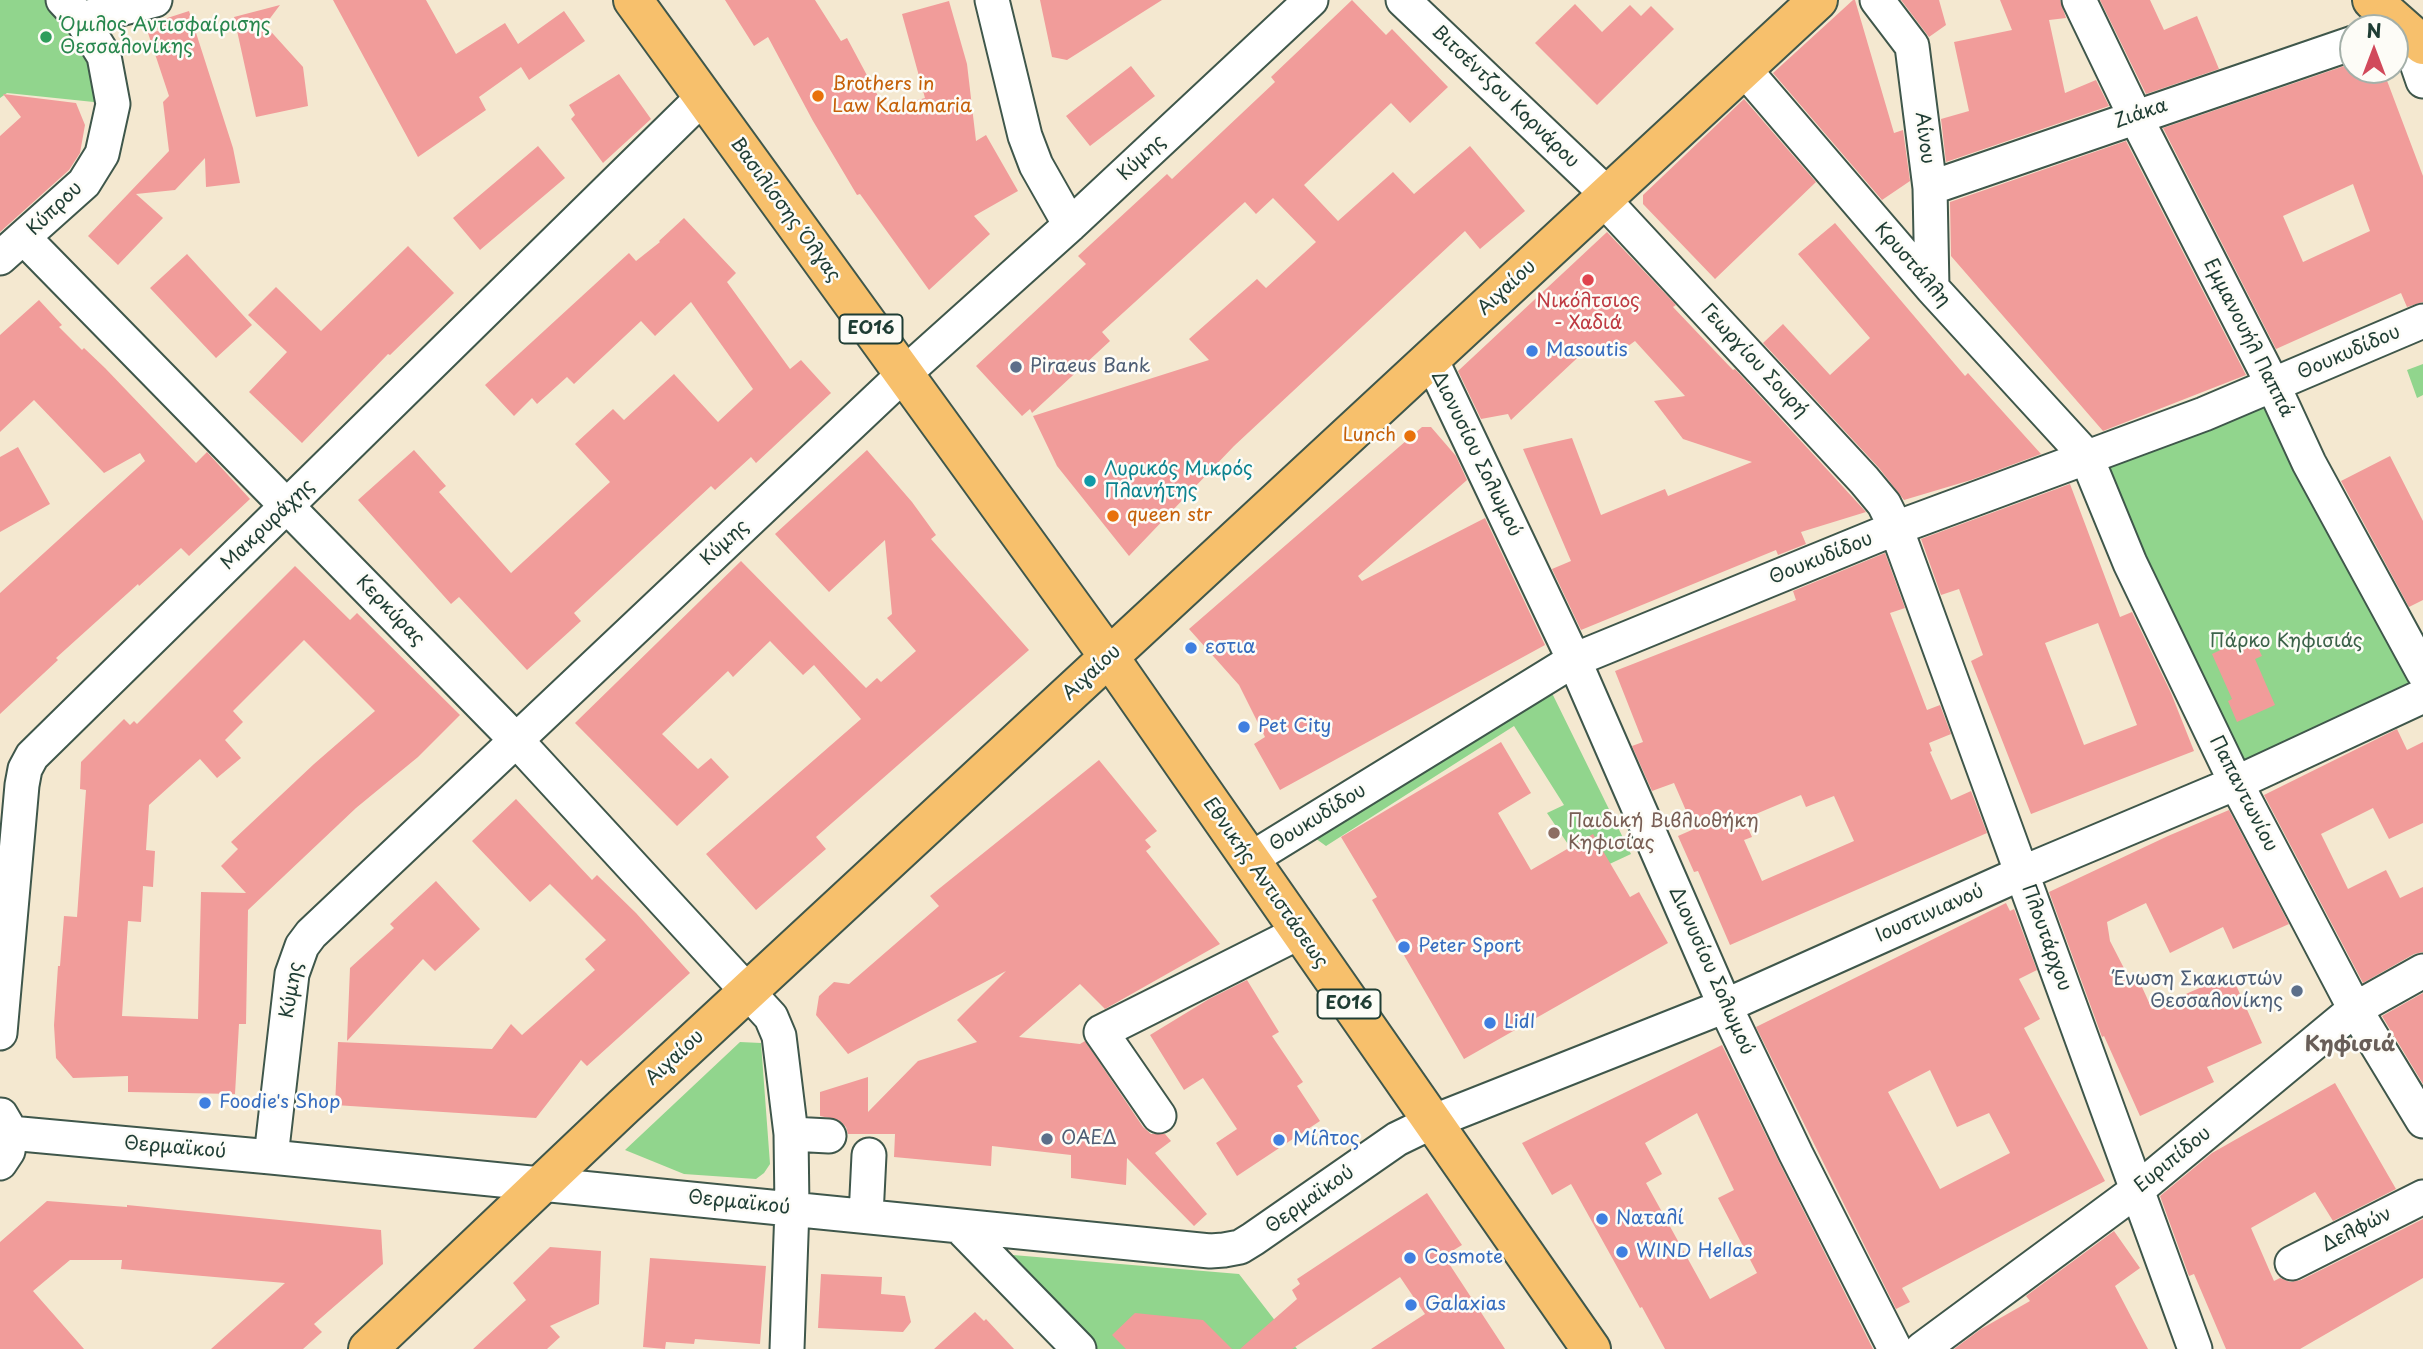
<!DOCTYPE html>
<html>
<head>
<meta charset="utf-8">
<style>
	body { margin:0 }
	#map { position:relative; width:2423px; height:1349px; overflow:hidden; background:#f4e8d0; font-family:"Playpen Sans",sans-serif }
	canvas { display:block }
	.north { position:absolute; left:2339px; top:14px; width:70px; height:70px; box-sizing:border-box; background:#fdfcf7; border:2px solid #a4b0a9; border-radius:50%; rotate:0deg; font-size:19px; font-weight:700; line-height:28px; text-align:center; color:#1f3d34 }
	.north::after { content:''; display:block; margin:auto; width:24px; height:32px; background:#d1495b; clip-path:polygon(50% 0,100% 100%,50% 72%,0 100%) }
</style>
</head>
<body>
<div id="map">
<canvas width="2423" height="1349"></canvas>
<div class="north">N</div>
</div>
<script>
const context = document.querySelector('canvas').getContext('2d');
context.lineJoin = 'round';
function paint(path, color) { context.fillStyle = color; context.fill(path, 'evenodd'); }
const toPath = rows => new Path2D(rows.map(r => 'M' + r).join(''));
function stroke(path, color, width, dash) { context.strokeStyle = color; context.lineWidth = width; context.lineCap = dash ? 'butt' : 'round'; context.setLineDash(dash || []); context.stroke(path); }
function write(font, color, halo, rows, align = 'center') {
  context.font = font + ' "Playpen Sans",sans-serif'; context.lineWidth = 5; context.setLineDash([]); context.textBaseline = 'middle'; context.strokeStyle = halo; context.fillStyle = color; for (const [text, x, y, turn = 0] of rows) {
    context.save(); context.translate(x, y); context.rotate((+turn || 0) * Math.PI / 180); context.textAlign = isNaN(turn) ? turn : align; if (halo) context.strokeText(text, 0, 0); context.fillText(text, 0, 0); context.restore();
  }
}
paint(toPath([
	[0,0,63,0,113,104,7,93,0,98],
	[2423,364,2423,395,2417,398,2407,370],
	[2273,385,2423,696,2236,783,2086,456],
	[1549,687,1631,854,1588,874,1547,813,1564,805,1514,726,1326,846,1297,825],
	[740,1042,761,1043,770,1164,764,1173,756,1179,684,1174,625,1150],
	[1001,1254,1239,1274,1297,1349,1097,1349]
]), '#91d58d');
paint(toPath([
	[333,0,426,0,456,54,505,23,518,44,564,11,585,41,529,80,521,67,479,97,486,110,418,157],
	[725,0,815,0,841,41,847,38,885,109,925,98,902,14,949,1,967,64,976,141,986,135,1018,191,974,216,990,234,929,290,860,194,857,195,813,121,768,37,754,46],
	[1040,0,1162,0,1067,60,1052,57],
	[1352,0,1386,35,1392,29,1448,87,1410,123,1391,103,1304,185,1338,221,1393,172,1414,194,1470,146,1525,211,1480,249,1465,231,1234,446,1129,556,1057,466,1033,416,1209,360,1189,339,1257,279,1266,288,1316,242,1273,198,1256,214,1245,202,1102,332,1110,341,1032,413,1030,409,1022,416,976,366,1086,264,1078,256,1167,174,1172,179,1275,82,1271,77],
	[1853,0,1855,0,1894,133,1903,130,1910,181,1882,200,1773,73],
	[1901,0,1939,0,1946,25,1929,37],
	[2000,0,2060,0,2066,18,2049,20,2065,93,2096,80,2109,106,1946,162,1941,119,1969,111,1954,42,2012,30],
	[2100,0,2150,0,2164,30,2197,16,2219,69,2146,94],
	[1575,4,1602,32,1630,5,1641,16,1651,6,1674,29,1597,105,1535,43],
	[280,5,265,25,303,67,308,106,256,117,234,17],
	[189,11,233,148,240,183,206,187,205,158,175,190,136,194,163,218,118,265,88,236,169,151,163,102,169,96,148,33,158,31,155,22],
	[2353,63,2353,70,2383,70,2423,176,2423,302,2407,307,2401,293,2276,349,2163,128],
	[2353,184,2370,231,2303,262,2283,216],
	[1131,66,1155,96,1090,146,1066,116],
	[619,74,651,119,603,163,571,119,575,115,569,105],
	[3,94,76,103,85,125,80,153,69,170,0,232,0,136,21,117],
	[1744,99,1816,182,1715,279,1643,204,1643,195],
	[2126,141,2246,375,2103,431,1951,256,1950,202],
	[538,146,565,178,480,250,453,218],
	[684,218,736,273,727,282,790,369,801,360,831,393,756,463,751,457,715,490,711,486,574,613,581,621,527,670,459,597,451,604,358,500,414,450,446,486,439,492,511,573,610,482,575,444,613,409,624,420,674,374,718,422,753,389,691,302,655,336,641,321,574,384,567,377,537,404,532,398,514,416,485,385,629,253,636,261,660,242,659,241],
	[1835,223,1965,376,1968,373,2041,454,1971,480,1904,500,1879,468,1763,343,1783,324,1830,375,1870,338,1798,254],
	[1607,232,1676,305,1673,307,1733,370,1735,369,1866,512,1801,532,1806,544,1778,555,1776,550,1581,630,1552,569,1571,561,1523,449,1572,438,1601,515,1665,489,1668,496,1752,462,1683,439,1654,401,1685,396,1635,341,1620,352,1607,345,1595,355,1589,347,1511,420,1508,414,1481,419,1458,371],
	[408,246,454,293,390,355,388,354,302,443,249,392,287,352,248,315,276,287,321,331],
	[187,254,252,325,216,358,150,288],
	[39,300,62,325,59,327,82,350,84,348,105,368,196,463,207,452,250,499,189,556,181,548,139,586,138,584,56,658,58,660,0,714,0,593,145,461,140,453,104,473,34,400,0,432,0,335],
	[1422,427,1431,427,1456,456,1467,480,1358,576,1362,581,1485,518,1545,645,1280,790,1254,744,1265,737,1239,685,1189,629],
	[18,447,50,504,0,532,0,457],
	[867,450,912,502,936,535,931,539,1029,650,816,837,826,849,756,910,706,854,861,719,814,665,803,675,770,641,733,677,728,671,662,734,698,769,711,758,729,777,677,826,575,723,741,561,866,688,877,678,881,682,916,651,887,618,892,614,885,540,829,592,775,534],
	[2390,456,2423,521,2423,600,2409,607,2341,481],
	[2070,484,2120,617,2132,612,2171,693,2194,751,2031,814,1971,661,1983,655,1959,589,1941,595,1921,539],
	[2098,623,2137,725,2084,745,2045,643],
	[1885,553,1905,608,1890,613,1927,710,1940,705,1951,734,1929,743,1932,751,1930,752,1951,800,1971,791,1987,833,1730,945,1698,871,1694,872,1678,836,1694,829,1674,783,1652,791,1632,746,1643,742,1615,671,1796,600,1793,591],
	[1801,795,1806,807,1834,796,1854,841,1762,881,1744,840,1752,837,1744,819],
	[295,566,350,620,357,613,460,715,418,757,356,808,248,910,246,1024,239,1024,235,1094,128,1092,128,1076,73,1078,56,1058,54,1025,58,966,60,966,64,916,77,917,86,790,80,789,81,762,124,719,130,725,134,721,137,724],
	[304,640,375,711,314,764,231,842,238,849,221,866,246,893,201,892,198,1019,122,1016,128,921,141,922,143,886,153,887,155,851,146,850,149,805,200,759,217,778,241,758,225,740,243,722,233,711],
	[2252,635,2262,656,2255,659,2275,705,2237,722,2228,701,2232,699,2212,654],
	[2397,729,2407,750,2423,742,2423,823,2389,839,2373,808,2321,834,2348,889,2386,870,2400,898,2423,887,2423,952,2414,954,2363,983,2264,795],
	[1501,742,1531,793,1498,813,1531,870,1593,834,1630,897,1639,892,1668,943,1464,1059,1372,900,1377,897,1341,837],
	[1099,760,1157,831,1145,840,1151,847,1146,851,1220,944,1105,1009,1080,984,1019,1037,1080,1044,1085,1041,1143,1127,1151,1134,1165,1134,1171,1141,1155,1153,1207,1214,1194,1226,1127,1158,1126,1185,1071,1178,1071,1155,992,1146,991,1166,894,1157,895,1134,848,1134,846,1127,839,1120,820,1116,820,1092,868,1077,868,1112,918,1061,977,1042,957,1020,1006,971,848,1054,816,1015,819,996,834,982,849,984,939,906,930,896],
	[516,799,592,880,597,875,636,913,690,973,587,1066,581,1060,536,1118,335,1105,338,1042,492,1049,511,1024,522,1035,595,970,585,959,606,940,550,884,530,902,472,841],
	[2229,810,2289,924,2233,949,2223,927,2170,953,2146,903,2107,922,2110,941,2129,978,2137,976,2152,1009,2231,974,2262,1043,2207,1067,2214,1082,2140,1116,2104,1036,2102,1037,2049,892,2168,836],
	[436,881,480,929,435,971,423,959,347,1041,350,968,394,928,390,924],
	[2006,903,2010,911,2014,909,2037,970,2019,979,2040,1019,2024,1028,2105,1181,1902,1288,1910,1302,1896,1309,1756,1027],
	[1930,1070,1957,1127,1989,1113,2010,1153,1940,1189,1888,1092],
	[1247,980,1279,1032,1272,1036,1303,1082,1297,1086,1320,1121,1237,1176,1216,1143,1237,1129,1203,1078,1184,1090,1150,1035,1209,999],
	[2423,993,2423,1084,2382,1016],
	[1722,1045,1779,1162,1873,1349,1665,1349,1642,1307,1640,1308,1571,1184,1552,1195,1522,1143],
	[1697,1113,1734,1190,1718,1198,1757,1273,1710,1299,1646,1183,1662,1174,1645,1143],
	[2335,1083,2396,1189,2333,1221,2315,1192,2251,1228,2274,1281,2280,1278,2290,1282,2301,1280,2423,1219,2423,1278,2300,1349,2226,1349,2194,1274,2189,1276,2160,1196,2212,1153],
	[1427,1193,1462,1245,1444,1256,1505,1349,1371,1349,1425,1314,1400,1277,1292,1349,1240,1349,1297,1299,1292,1290,1300,1284,1297,1279],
	[47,1201,127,1207,127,1205,381,1230,383,1264,314,1324,322,1332,303,1349,211,1349,285,1283,121,1269,122,1260,70,1260,33,1291,84,1349,0,1349,0,1242],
	[2114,1231,2140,1268,2115,1286,2148,1349,1954,1349,1981,1329,2030,1301,2026,1296],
	[550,1247,601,1251,599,1304,550,1326,560,1337,547,1349,473,1349,526,1300,513,1283],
	[650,1258,766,1266,760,1344,695,1339,694,1344,666,1342,665,1349,643,1347],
	[821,1274,882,1277,881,1294,905,1296,911,1322,903,1332,818,1328],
	[975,1312,984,1321,986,1319,1014,1349,934,1349],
	[1135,1313,1203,1320,1232,1349,1126,1349,1112,1335]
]), '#f19c9a');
const minor = toPath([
	[992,0,1025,136,1036,165,1070,225],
	[1403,0,1608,195],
	[1877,0,1912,46,1930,188,1932,288],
	[2079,0,2135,116,2273,385,2309,463,2423,672],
	[81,19,155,0],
	[2398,28,2404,26,2423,81],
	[1744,69,1932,288,2086,456,2130,563,2236,783,2355,1009,2423,1121],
	[1930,188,2353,43],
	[1603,199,1864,480,1884,504,1896,528,2195,1349],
	[24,238,516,740,771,1017,779,1036,791,1134,792,1208,787,1349],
	[0,258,84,183,102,154,113,104,104,56,81,19,63,0],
	[1431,359,1574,660,1725,1006,1796,1154,1895,1349],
	[1249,860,1574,660,1896,528,2204,414,2423,321],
	[0,1033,22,785,25,769,32,756,703,97],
	[1159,1116,1101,1032,1300,932],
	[10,1133,271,1157,1210,1251,1224,1250,1240,1247,1253,1239,1397,1139,1432,1122,1725,1006,2022,873,2236,783,2423,696],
	[791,1134,829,1136],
	[271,1157,292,974,302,946,311,934,904,374,1070,225,1311,0],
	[0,1163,8,1151,10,1139,8,1127,1,1115],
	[866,1216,869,1155],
	[959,1226,1079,1349],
	[2292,1263,2423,1197],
	[1922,1349,2137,1190,2355,1009,2423,971]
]);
const major = toPath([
	[633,0,1109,657,1591,1349],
	[2372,0,2423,45],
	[368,1349,623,1107,1818,0]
]);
stroke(minor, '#3f574b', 37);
stroke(major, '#3f574b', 42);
stroke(minor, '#fff', 33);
stroke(major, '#f7c06c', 38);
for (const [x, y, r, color] of [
	[46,37,7,"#2e9e5b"],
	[818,96,7,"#e8710a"],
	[1588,280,7,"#e0444e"],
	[1532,351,7,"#3f7fe0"],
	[1016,367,7,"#5c6f8a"],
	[1410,436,7,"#e8710a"],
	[1090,481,7,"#0f9aa8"],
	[1113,516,7,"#e8710a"],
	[1191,648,7,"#3f7fe0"],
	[1244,727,7,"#3f7fe0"],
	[1554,833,7,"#8d6e63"],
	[1404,947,7,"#3f7fe0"],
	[2297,991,7,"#5c6f8a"],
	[1490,1023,7,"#3f7fe0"],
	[205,1103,7,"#3f7fe0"],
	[1047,1139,7,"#5c6f8a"],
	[1279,1140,7,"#3f7fe0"],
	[1602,1219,7,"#3f7fe0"],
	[1622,1252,7,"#3f7fe0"],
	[1410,1258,7,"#3f7fe0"],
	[1411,1305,7,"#3f7fe0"]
]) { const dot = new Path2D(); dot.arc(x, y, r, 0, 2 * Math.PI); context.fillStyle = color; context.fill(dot); stroke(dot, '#fdfcf7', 2.5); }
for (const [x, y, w] of [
	[871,329,63],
	[1349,1004,63]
]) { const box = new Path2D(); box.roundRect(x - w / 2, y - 14.5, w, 29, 5); context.fillStyle = '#fdfcf7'; context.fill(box); stroke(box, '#1f3d34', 2); }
write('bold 18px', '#1f3d34', null, [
	["ΕΟ16",871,329],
	["ΕΟ16",1349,1004]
]);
write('19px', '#27864d', '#fdfcf7', [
	["Όμιλος Αντισφαίρισης",60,26],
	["Θεσσαλονίκης",60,48]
], 'left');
write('19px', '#c56008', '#fdfcf7', [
	["Brothers in",832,85],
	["Law Kalamaria",832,107],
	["Lunch",1396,436,"right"],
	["queen str",1127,516]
], 'left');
write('19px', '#1f3d34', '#fdfcf7', [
	["Βιτσέντζου Κορνάρου",1505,97,44],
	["Ζιάκα",2141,114,-19],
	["Αίνου",1924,138,83],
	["Κύμης",1142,158,-43],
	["Κύπρου",55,209,-44],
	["Βασιλίσσης Όλγας",785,210,54],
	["Κρυστάλλη",1912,265,49],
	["Αιγαίου",1507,288,-43],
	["Εμμανουήλ Παππά",2248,338,63],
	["Θουκυδίδου",2349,353,-23],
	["Γεωργίου Σουρή",1754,361,47],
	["Διονυσίου Σολωμού",1476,454,64],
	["Μακρυράχης",268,525,-44],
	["Κύμης",725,543,-43],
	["Θουκυδίδου",1821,559,-22],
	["Κερκύρας",390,611,46],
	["Αιγαίου",1092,673,-43],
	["Παπαντωνίου",2243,794,63],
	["Θουκυδίδου",1318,818,-32],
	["Εθνικής Αντιστάσεως",1265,883,55],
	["Ιουστινιανού",1930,914,-24],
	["Πλουτάρχου",2046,938,70],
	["Διονυσίου Σολωμού",1711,971,66],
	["Κύμης",292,990,-80],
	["Αιγαίου",675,1058,-43],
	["Θερμαϊκού",175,1148,5],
	["Ευριπίδου",2173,1160,-39],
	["Θερμαϊκού",1310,1200,-35],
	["Θερμαϊκού",739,1203,6],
	["Δελφών",2357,1230,-27]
]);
write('19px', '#be3a42', '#fdfcf7', [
	["Νικόλτσιος",1588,302],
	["- Χαδιά",1588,324]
]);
write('19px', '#366cbe', '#fdfcf7', [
	["Masoutis",1546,351],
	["εστια",1205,648],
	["Pet City",1258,727],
	["Peter Sport",1418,947],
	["Lidl",1504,1023],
	["Foodie's Shop",219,1103],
	["Μίλτος",1293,1140],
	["Ναταλί",1616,1219],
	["WIND Hellas",1636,1252],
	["Cosmote",1424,1258],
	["Galaxias",1425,1305]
], 'left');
write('19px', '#4e5e75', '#fdfcf7', [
	["Piraeus Bank",1030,367],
	["Ένωση Σκακιστών",2283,980,"right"],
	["Θεσσαλονίκης",2283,1002,"right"],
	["ΟΑΕΔ",1061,1139]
], 'left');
write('19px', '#0d838f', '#fdfcf7', [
	["Λυρικός Μικρός",1104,470],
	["Πλανήτης",1104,492]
], 'left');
write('19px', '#3c634a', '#fdfcf7', [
	["Πάρκο Κηφισιάς",2286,642]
]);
write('19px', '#785e54', '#fdfcf7', [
	["Παιδική Βιβλιοθήκη",1568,822],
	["Κηφισίας",1568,844]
], 'left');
write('bold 21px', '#685e58', '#fdfcf7', [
	["Κηφισιά",2350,1045]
]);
</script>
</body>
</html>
